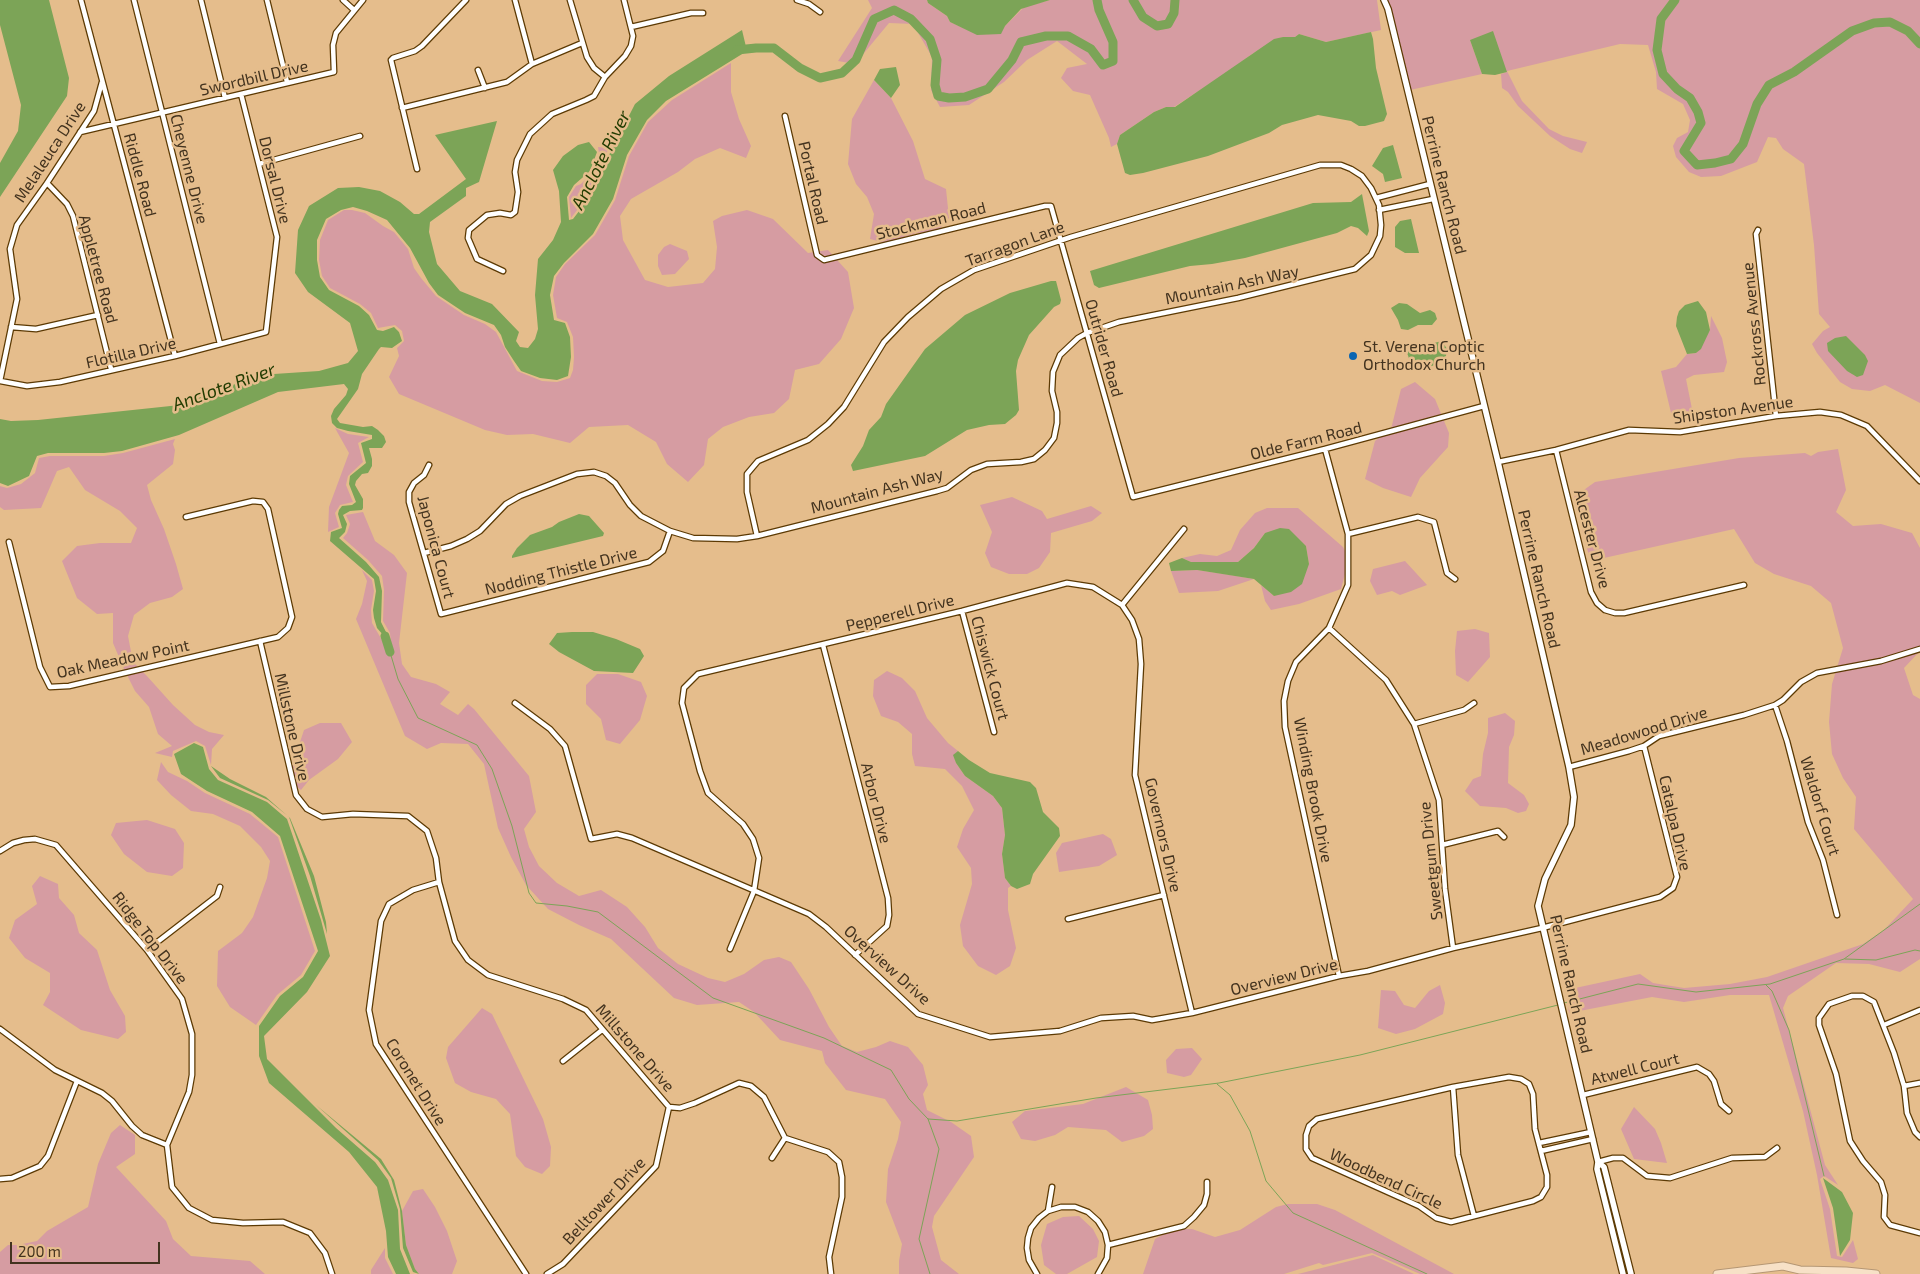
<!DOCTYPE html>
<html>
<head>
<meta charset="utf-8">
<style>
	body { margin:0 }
	#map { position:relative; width:1920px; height:1274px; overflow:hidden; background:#e5bd8c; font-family:"Exo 2",sans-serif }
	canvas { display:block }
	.scale { position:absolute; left:10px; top:1242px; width:150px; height:22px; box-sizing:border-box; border:2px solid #43331f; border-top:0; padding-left:6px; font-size:15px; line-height:18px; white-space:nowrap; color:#43331f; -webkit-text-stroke:4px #e5bd8c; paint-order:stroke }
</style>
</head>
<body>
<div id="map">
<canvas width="1920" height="1274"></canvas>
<div class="scale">200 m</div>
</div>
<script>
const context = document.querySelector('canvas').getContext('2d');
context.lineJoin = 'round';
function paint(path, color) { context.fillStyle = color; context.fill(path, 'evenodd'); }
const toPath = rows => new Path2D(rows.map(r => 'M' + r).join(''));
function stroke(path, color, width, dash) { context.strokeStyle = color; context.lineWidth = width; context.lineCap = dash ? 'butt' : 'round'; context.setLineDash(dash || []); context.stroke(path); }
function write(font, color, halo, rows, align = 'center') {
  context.font = font + ' "Exo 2",sans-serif'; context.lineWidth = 5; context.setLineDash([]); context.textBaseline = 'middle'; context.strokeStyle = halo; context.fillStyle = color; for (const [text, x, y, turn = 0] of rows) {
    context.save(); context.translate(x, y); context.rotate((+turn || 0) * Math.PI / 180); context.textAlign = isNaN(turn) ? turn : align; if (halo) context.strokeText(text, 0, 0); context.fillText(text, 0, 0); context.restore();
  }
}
paint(toPath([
	[868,0,927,0,928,3,947,16,950,22,977,34,1005,26,1024,7,1050,0,1377,0,1381,30,1326,42,1299,34,1295,37,1283,37,1252,54,1231,70,1174,107,1166,107,1154,112,1120,135,1117,144,1111,147,1109,138,1090,95,1073,91,1061,78,1067,68,1087,64,1057,41,1027,60,1004,82,969,105,940,107,931,90,932,57,913,24,889,23,855,64,838,61,872,8],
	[1387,0,1920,0,1920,403,1885,385,1870,391,1852,389,1840,382,1817,353,1812,344,1823,331,1830,327,1819,314,1814,245,1804,164,1783,149,1776,138,1768,137,1757,162,1721,176,1701,177,1689,172,1676,157,1673,146,1677,138,1688,132,1690,120,1683,104,1657,89,1656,72,1648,45,1620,44,1507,71,1522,101,1549,129,1563,136,1587,142,1582,153,1570,149,1550,136,1518,106,1508,92,1502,88,1501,74,1507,72,1470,40,1482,74,1410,90],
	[731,63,731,92,739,119,751,146,746,158,720,148,695,159,678,172,631,199,620,216,623,240,645,280,668,287,703,283,715,269,717,247,713,221,722,216,747,210,773,219,808,253,828,250,848,272,854,308,841,339,819,364,795,370,789,399,774,413,749,417,723,427,708,439,704,465,688,482,667,464,656,442,628,425,589,427,570,443,533,434,507,435,485,430,399,394,389,377,399,356,397,348,404,341,402,331,395,325,378,328,371,313,360,304,330,288,322,276,319,260,320,240,328,220,344,210,352,210,365,213,383,226,394,232,408,249,414,268,421,278,436,296,464,315,485,324,496,332,517,371,542,381,557,382,570,378,573,370,574,357,573,337,567,322,557,318,553,295,556,277,565,264,595,235,615,200,629,156,648,122,672,100],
	[874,80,891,98,913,141,925,179,946,189,949,218,937,232,916,233,886,243,870,239,874,214,867,197,856,184,848,164,852,119],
	[598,147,609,148,581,205,571,218,569,197,576,186,581,184,592,172,599,153],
	[670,244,687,251,689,259,675,274,662,275,658,266,658,255,664,247],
	[1711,316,1722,338,1727,362,1724,372,1694,375,1686,379,1693,414,1672,417,1661,371,1676,367,1687,354,1696,353,1710,330],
	[1415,382,1435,399,1449,433,1448,447,1420,478,1411,497,1383,488,1365,479,1375,441,1391,429,1401,389],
	[335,428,348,434,369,437,358,443,363,462,348,476,346,485,353,502,340,505,335,513,339,527,328,532,329,507,349,453],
	[175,439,173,444,175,450,173,464,147,485,151,500,164,529,176,564,183,589,172,597,150,603,134,615,128,636,133,662,146,675,173,705,195,725,209,732,224,735,212,749,211,765,205,746,196,741,173,751,172,757,155,753,172,746,158,734,149,707,135,691,124,669,113,643,113,613,97,614,77,598,62,561,77,546,100,543,131,543,137,528,120,511,85,490,69,467,57,471,41,508,4,510,0,507,0,486,7,488,21,484,35,473,39,458,50,456,104,456,123,453],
	[1838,449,1846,490,1836,512,1853,526,1881,524,1912,533,1920,548,1920,651,1904,668,1913,695,1920,699,1920,959,1900,972,1869,964,1836,963,1788,996,1783,1008,1825,1165,1838,1185,1824,1176,1820,1179,1830,1209,1837,1256,1842,1257,1853,1240,1858,1259,1853,1263,1831,1258,1817,1175,1803,1111,1769,995,1730,995,1684,1002,1652,997,1569,1013,1566,990,1640,974,1653,983,1684,988,1730,984,1767,977,1863,944,1884,930,1913,899,1854,829,1856,797,1843,778,1832,754,1829,722,1832,684,1843,648,1831,603,1811,586,1774,574,1755,563,1734,529,1595,560,1589,556,1574,497,1595,482,1739,458,1805,453,1811,456,1818,452],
	[1012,497,1042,511,1047,519,1091,506,1102,513,1092,521,1051,533,1050,552,1039,568,1027,574,1009,574,991,567,985,553,992,532,980,505],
	[1267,508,1298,508,1343,547,1349,559,1341,589,1299,604,1271,610,1265,601,1261,585,1274,596,1309,564,1306,546,1299,540,1265,533,1254,548,1238,562,1191,562,1182,558,1200,554,1217,556,1231,550,1240,530,1255,513],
	[363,512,375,541,394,555,407,573,399,643,402,664,411,677,436,684,450,692,440,704,458,715,468,704,474,709,529,776,536,812,524,829,529,847,539,866,557,883,579,896,601,890,627,907,645,927,658,948,678,964,708,978,725,982,744,974,764,960,779,957,791,962,809,989,829,1027,842,1046,857,1052,876,1047,890,1041,908,1047,923,1065,928,1085,923,1094,927,1110,951,1122,971,1136,974,1157,934,1216,932,1227,941,1260,959,1274,899,1274,899,1261,902,1244,886,1202,888,1169,898,1139,901,1122,885,1099,846,1090,825,1063,822,1051,780,1040,754,1012,739,1002,697,1005,674,998,611,939,579,925,548,909,526,885,511,857,498,828,484,764,468,744,441,743,427,749,405,736,356,619,362,604,367,581,362,570,372,580,374,591,371,610,372,623,386,647,390,648,391,644,390,633,383,621,384,590,382,576,368,560,343,538,347,533,350,524,346,515],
	[1405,561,1427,585,1400,595,1392,591,1377,595,1370,581,1373,569],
	[1197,570,1224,574,1254,579,1218,591,1179,593,1171,571],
	[1475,629,1489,633,1490,657,1468,682,1456,675,1455,651,1457,631],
	[887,671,902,678,915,691,927,718,948,743,958,751,954,755,956,763,965,776,993,796,1002,808,1005,835,1002,854,1005,878,1011,886,1008,888,1008,910,1016,948,1010,966,996,975,978,966,963,946,960,925,972,884,971,868,957,847,963,829,974,810,962,786,945,769,915,766,912,754,912,734,898,722,881,716,873,696,874,680],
	[597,674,618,674,641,682,647,696,640,720,620,744,606,740,601,719,586,704,586,685],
	[1505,713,1515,721,1514,735,1509,747,1508,783,1524,795,1529,804,1526,811,1518,813,1506,808,1480,806,1465,791,1473,779,1481,776,1483,754,1488,733,1488,718],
	[320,723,341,723,352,742,338,759,309,780,301,790,288,780,291,769,304,730],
	[161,762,168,772,187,781,205,793,250,814,278,837,315,951,301,975,277,995,256,1025,230,1007,217,986,218,951,242,933,253,917,267,878,270,861,261,847,240,826,213,814,191,811,171,795,157,780],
	[147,820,175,829,184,843,183,868,172,876,147,872,124,854,111,835,116,823],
	[1103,834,1111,839,1117,855,1099,866,1059,872,1056,853,1062,843],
	[40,876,58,884,59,898,74,915,79,933,97,950,110,990,125,1016,126,1032,118,1039,81,1030,43,1005,50,992,50,973,25,958,9,938,15,920,37,904,32,886],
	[1440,985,1445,1003,1443,1014,1415,1029,1396,1034,1378,1028,1381,990,1395,991,1404,1005,1415,1008,1429,991],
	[482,1008,492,1014,543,1119,551,1147,550,1166,542,1174,525,1167,516,1156,510,1114,496,1099,471,1092,455,1083,446,1058,448,1047],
	[1192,1048,1202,1059,1191,1075,1184,1077,1167,1073,1166,1060,1176,1049],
	[1126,1087,1148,1100,1152,1115,1153,1129,1144,1136,1122,1142,1106,1130,1068,1127,1055,1135,1035,1141,1021,1139,1012,1122,1025,1111,1083,1104],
	[1634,1107,1655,1129,1661,1143,1667,1163,1634,1159,1621,1129],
	[120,1125,135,1135,135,1154,116,1167,166,1221,173,1239,191,1256,250,1261,265,1274,0,1274,0,1252,8,1245,18,1245,37,1241,47,1231,88,1207,98,1164,111,1133],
	[423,1189,435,1207,447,1231,457,1261,452,1274,419,1274,415,1269,406,1245,402,1211,413,1191],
	[1288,1204,1317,1204,1335,1210,1454,1274,1420,1274,1372,1253,1323,1265,1319,1263,1284,1274,1143,1274,1155,1239,1174,1229,1192,1229,1215,1237,1240,1230,1276,1207],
	[1079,1216,1093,1229,1099,1241,1097,1257,1067,1274,1056,1274,1044,1265,1041,1245,1047,1224,1063,1217],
	[385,1248,385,1258,393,1274,371,1274,371,1270],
	[1373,1255,1414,1274,1298,1274]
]), '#d69ca2');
paint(toPath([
	[0,0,49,0,69,78,67,96,0,197,0,163,18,131,21,105,0,25],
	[927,0,1050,0,1021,9,1005,26,1001,34,977,35,950,22,947,16,928,3],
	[742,30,747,51,666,101,647,120,627,155,613,199,593,234,564,263,554,276,550,295,554,320,565,323,570,337,571,357,568,376,557,380,540,378,521,371,514,361,505,347,501,335,494,325,465,313,438,295,429,283,410,248,387,220,367,211,353,207,341,210,326,219,317,240,317,260,320,277,329,290,359,306,369,315,377,330,383,331,394,327,399,332,402,341,392,348,381,347,379,349,362,374,358,389,337,419,340,423,363,427,372,426,378,430,384,436,386,442,382,448,369,448,372,459,372,466,368,473,362,474,356,481,355,485,363,499,363,508,362,510,350,511,343,515,347,524,345,532,339,538,366,562,379,577,382,591,381,622,387,634,388,646,384,636,377,628,374,618,373,610,376,591,374,579,330,541,331,532,342,528,338,514,339,510,342,506,352,505,356,502,349,484,350,476,366,463,361,443,372,439,372,435,348,431,337,428,332,423,331,416,334,409,346,395,348,389,344,384,278,392,179,435,122,451,104,453,48,453,37,456,29,476,8,486,0,483,0,419,11,421,38,420,180,405,259,375,319,371,348,363,358,351,350,323,308,292,295,273,298,230,309,206,338,188,359,187,380,191,400,202,414,214,419,214,466,179,435,135,497,121,479,182,466,188,466,196,430,222,429,232,437,264,460,291,492,304,519,332,516,341,520,347,528,348,535,339,538,329,535,295,538,259,553,240,561,222,559,191,553,170,563,156,578,145,589,142,597,152,590,171,574,185,567,197,569,220,573,219,583,206,635,104,669,76],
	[1493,31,1507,72,1495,75,1482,74,1470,40],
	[1371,32,1373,39,1376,68,1387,114,1384,121,1365,126,1359,126,1351,121,1318,115,1282,125,1269,133,1208,156,1143,173,1130,175,1125,173,1117,144,1120,135,1154,112,1166,107,1175,107,1274,39,1283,37,1295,37,1299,34,1326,42],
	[896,67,900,85,891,98,874,80,880,69],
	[1393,145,1402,178,1385,182,1383,174,1372,166,1383,148],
	[1362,194,1369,231,1367,236,1358,228,1351,226,1337,233,1245,258,1212,264,1190,266,1099,288,1094,285,1090,271,1313,203,1351,202],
	[1411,219,1419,253,1405,253,1395,247,1395,227,1400,221],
	[1051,281,1056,281,1061,300,1060,304,1054,307,1029,335,1018,360,1016,371,1019,410,1016,415,1005,424,989,425,967,430,925,456,853,471,851,465,863,446,869,430,881,417,886,404,925,349,965,315,1010,293],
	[1698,301,1706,312,1710,330,1701,349,1696,353,1687,354,1676,326,1677,317,1679,311,1685,305],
	[1399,303,1407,304,1420,313,1430,310,1435,313,1437,319,1432,325,1418,325,1408,330,1401,329,1398,320,1391,308],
	[1846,336,1865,355,1868,361,1863,375,1857,377,1847,371,1828,351,1827,343,1835,338],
	[1442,341,1447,349,1446,356,1437,364,1424,369,1410,370,1411,364,1406,350],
	[579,514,589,516,604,533,603,536,512,558,512,556,517,548,530,535,552,527,559,522],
	[1280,528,1289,529,1306,546,1309,564,1302,584,1291,592,1274,596,1254,579,1197,570,1171,571,1169,563,1182,558,1191,562,1238,562,1254,548,1265,533],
	[572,632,593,632,616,639,640,649,644,656,633,673,594,671,559,652,549,644,557,633],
	[194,743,203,747,209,769,218,780,267,802,287,819,321,920,330,956,307,992,264,1036,267,1059,336,1128,375,1162,388,1180,398,1210,400,1249,410,1274,396,1274,388,1257,386,1231,377,1187,349,1152,269,1083,259,1056,259,1026,280,996,303,977,318,951,280,836,252,812,207,791,181,774,174,754],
	[958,751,969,760,990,773,1030,782,1036,788,1043,812,1059,828,1060,836,1033,874,1030,884,1017,889,1011,886,1005,878,1002,854,1005,835,1002,808,993,796,965,776,956,763,953,755],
	[211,766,230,779,266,797,290,818,314,876,326,922,327,934,310,876,289,817,268,800,220,778],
	[316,1105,381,1159,394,1180,402,1211,406,1245,415,1269,419,1274,413,1272,403,1248,400,1209,391,1178,378,1160],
	[1823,1178,1842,1192,1853,1213,1850,1240,1840,1256,1833,1208]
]), '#7ca457');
stroke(toPath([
	[390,652,398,679,418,718,477,745,492,769,512,826,529,893,536,903,567,906,598,912,713,998,824,1038,891,1070,909,1099,928,1119,957,1121,1096,1098,1219,1083,1360,1055,1558,1005],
	[1845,959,1876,960,1915,950,1920,951],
	[1766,985,1772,991,1789,1030,1824,1176],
	[1564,1003,1638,984,1696,992,1770,984,1844,959,1920,904],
	[1217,1084,1230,1095,1250,1131,1266,1181,1293,1213,1427,1274],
	[928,1119,939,1149,919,1239,930,1274]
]), '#7ca457', 1);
stroke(toPath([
	[1133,0,1143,17,1157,26,1168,24,1174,13,1175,0],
	[1675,0,1661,19,1657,50,1663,74,1677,89,1690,98,1698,112,1701,123,1684,151,1697,165,1715,163,1731,159,1743,144,1757,104,1769,85,1794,72,1852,31,1874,23,1890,22,1908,31,1920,44],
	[737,50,756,48,774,48,800,68,820,78,842,73,856,60,874,19,894,10,911,19,930,39,937,60,935,85,938,96,949,98,965,97,988,89,1012,60,1021,42,1046,36,1068,36,1091,49,1103,65,1113,61,1113,42,1099,10,1097,0],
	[385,636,390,652]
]), '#7ca457', 9);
const minor = toPath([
	[81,0,175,356],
	[134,0,220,344],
	[201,0,225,98],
	[267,0,287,82],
	[343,0,354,10],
	[515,0,532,64],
	[570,0,587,57,594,68,605,77],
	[797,0,809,4,820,12],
	[631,27,691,13,703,13],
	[478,70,485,88],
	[402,108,507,82,532,64,582,43],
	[785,116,817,255,824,260,1045,206,1051,206,1133,497,1325,449,1484,406],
	[80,132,334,72,333,45,336,33,363,0],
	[259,164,360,136],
	[417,169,391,60,393,58,415,51,422,46,466,0],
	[47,183,67,204,73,216,111,369],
	[1376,198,1430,184],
	[1379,210,1433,199],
	[1758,230,1756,234,1776,416],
	[503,271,477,259,468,238,469,230,487,215,500,213,511,215,515,212,518,192,515,172,517,160,530,134,552,114,586,100,594,96,605,77,625,56,631,46,633,36,624,0],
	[11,327,36,329,98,315],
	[0,381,27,386,60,382,175,356,266,332,277,237,241,94],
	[0,381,17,299,10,249,17,225,47,183,94,111,102,82],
	[1325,449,1348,534,1348,585,1329,628,1296,662,1288,681,1284,701,1285,727,1339,976],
	[1556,450,1591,592,1597,603,1605,610,1615,613,1624,613,1744,585],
	[1498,462,1556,450,1629,430,1680,432,1776,416,1820,412,1841,415,1867,426,1920,481],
	[429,465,424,475,414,483,409,492,409,502,441,614,649,562,663,551,670,531],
	[1348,534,1418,517,1434,522,1447,573,1455,579],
	[9,542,40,667,50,687,69,686,278,637,288,628,292,617,268,509,263,502,253,501,186,517],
	[424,553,451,546,467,539,480,531,506,504,520,496,577,474,594,472,606,476,615,483,630,505,641,516,670,531,693,538,737,539,757,536,937,491,947,488,971,470,987,464,1021,462,1034,459,1045,450,1054,438,1057,423,1057,412,1052,391,1053,372,1060,355,1078,338,1087,333,1119,322,1238,298,1355,269,1371,255,1380,236,1381,225,1379,205,1371,188,1362,176,1351,169,1341,165,1320,165,1071,237,974,270,941,289,908,317,884,342,844,407,828,424,808,440,758,461,747,474,747,492,757,536],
	[1122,605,1184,529],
	[962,611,994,732],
	[1329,628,1386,680,1414,724,1439,800,1445,889,1453,948],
	[260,641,296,795,307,809,322,817,353,814,408,816,427,831,436,858,439,882,455,941,468,960,488,975,563,999,586,1010,669,1107,680,1108,695,1103,739,1083,751,1086,764,1097,785,1138,828,1152,839,1162,842,1177,842,1197,829,1257,831,1274],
	[823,645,888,898,889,915,887,926,855,955],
	[515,703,550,729,565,746,591,839,617,834,632,838,809,914,826,927,918,1014,990,1037,1060,1031,1101,1018,1133,1016,1152,1020,1192,1013,1339,976,1368,971,1453,948,1542,928,1660,897,1673,888,1677,877,1644,746],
	[1775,705,1787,741,1808,822,1823,860,1837,915],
	[1414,724,1464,710,1474,703],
	[1569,767,1629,751,1644,746,1659,736,1744,715,1775,705,1783,700,1801,682,1817,673,1881,661,1920,649],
	[1442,845,1498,831,1504,837],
	[0,851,13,843,24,840,35,839,56,845,147,950,182,999,192,1034,192,1075,189,1092,167,1145,172,1187,189,1208,212,1220,243,1223,283,1222,310,1233,325,1253,332,1274],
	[439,882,413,890,389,904,381,921,369,1010,376,1044,526,1274],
	[1068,919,1164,895],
	[730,949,754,891,759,858,753,839,743,824,708,793,700,771,682,703,684,688,698,674,962,611,1067,583,1093,587,1122,605,1132,620,1139,639,1141,664,1135,775,1192,1013],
	[147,950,217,896,220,887],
	[1884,1025,1920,1010],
	[0,1029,55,1070,102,1093,112,1101,132,1126,142,1135,167,1145],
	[563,1061,602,1030],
	[1509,1077,1521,1079,1529,1084,1533,1094,1535,1129,1547,1175,1547,1187,1541,1197,1533,1201,1451,1222,1436,1218,1419,1206,1312,1158,1306,1149,1306,1135,1309,1126,1317,1119,1453,1087,1509,1077],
	[1904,1086,1920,1083],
	[1453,1087,1458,1155,1474,1216],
	[1583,1095,1697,1067,1709,1074,1714,1081,1721,1104,1729,1111],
	[1920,1137,1915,1132,1907,1113,1904,1086,1894,1053,1874,1002,1863,996,1852,996,1829,1004,1819,1018,1819,1025,1836,1074,1850,1141,1863,1161,1881,1182,1885,1195,1884,1217,1890,1225,1920,1233],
	[1539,1143,1591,1132],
	[1541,1151,1593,1139],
	[772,1158,785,1138],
	[1598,1162,1613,1158,1623,1158,1647,1176,1670,1178,1732,1158,1765,1157,1777,1148],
	[0,1179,12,1178,40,1166,48,1156,77,1081],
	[1048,1211,1052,1187],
	[1108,1245,1184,1226,1194,1217,1204,1205,1207,1194,1207,1182],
	[547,1274,563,1264,656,1166,669,1107],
	[1037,1274,1029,1260,1027,1248,1028,1238,1031,1228,1039,1218,1048,1211,1061,1207,1075,1207,1088,1212,1098,1221,1105,1232,1108,1245,1107,1258,1098,1274]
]);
const tertiary = toPath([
	[1384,0,1388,9,1498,462,1569,767,1574,797,1571,825,1545,879,1538,906,1598,1162,1597,1169,1623,1274],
	[1598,1162,1604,1167,1631,1274]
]);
const primary = toPath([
	[1717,1274,1783,1266,1800,1270,1846,1271,1876,1274]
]);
stroke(minor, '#5c3a04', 7);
stroke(tertiary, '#5c3a04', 8);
stroke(primary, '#b59774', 9);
stroke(minor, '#fff', 4.5);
stroke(tertiary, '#fff', 5.5);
stroke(primary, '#f7e1c7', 7);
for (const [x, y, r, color] of [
	[1353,356,5,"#0a65b2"]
]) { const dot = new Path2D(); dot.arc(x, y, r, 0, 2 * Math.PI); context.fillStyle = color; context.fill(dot); stroke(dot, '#e5bd8c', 2); }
write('16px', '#43331f', '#e5bd8c', [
	["Swordbill Drive",254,78,-13],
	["Melaleuca Drive",50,152,-57],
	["Cheyenne Drive",189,169,76],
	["Riddle Road",140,175,75],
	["Dorsal Drive",275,180,76],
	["Portal Road",813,183,77],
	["Perrine Ranch Road",1444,185,76],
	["Stockman Road",931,221,-14],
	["Tarragon Lane",1015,244,-20],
	["Appletree Road",98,269,75],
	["Mountain Ash Way",1232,285,-12],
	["Rockross Avenue",1754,324,-96],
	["Outrider Road",1104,348,74],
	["Flotilla Drive",131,353,-13],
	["Shipston Avenue",1733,410,-8],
	["Olde Farm Road",1306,441,-14],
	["Mountain Ash Way",877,491,-15],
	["Alcester Drive",1592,539,75],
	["Japonica Court",436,547,75],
	["Nodding Thistle Drive",561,571,-14],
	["Perrine Ranch Road",1539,579,77],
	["Pepperell Drive",900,613,-14],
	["Oak Meadow Point",123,659,-12],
	["Chiswick Court",990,668,75],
	["Millstone Drive",292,727,77],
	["Meadowood Drive",1644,731,-17],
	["Winding Brook Drive",1313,790,79],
	["Arbor Drive",876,803,76],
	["Waldorf Court",1820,806,73],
	["Catalpa Drive",1675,823,77],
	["Governors Drive",1163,835,77],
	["Sweetgum Drive",1431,861,-96],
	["Ridge Top Drive",150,938,52],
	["Overview Drive",887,965,42],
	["Overview Drive",1284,977,-14],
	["Perrine Ranch Road",1571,984,77],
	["Millstone Drive",635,1048,49],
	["Atwell Court",1635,1069,-14],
	["Coronet Drive",416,1082,58],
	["Woodbend Circle",1386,1179,25],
	["Belltower Drive",604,1201,-47]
]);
write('16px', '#43331f', '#e5bd8c', [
	["St. Verena Coptic",1363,347],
	["Orthodox Church",1363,365]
], 'left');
write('italic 18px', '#223c02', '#e5bd8c', [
	["Anclote River",601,160,-63],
	["Anclote River",224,387,-20]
]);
</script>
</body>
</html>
